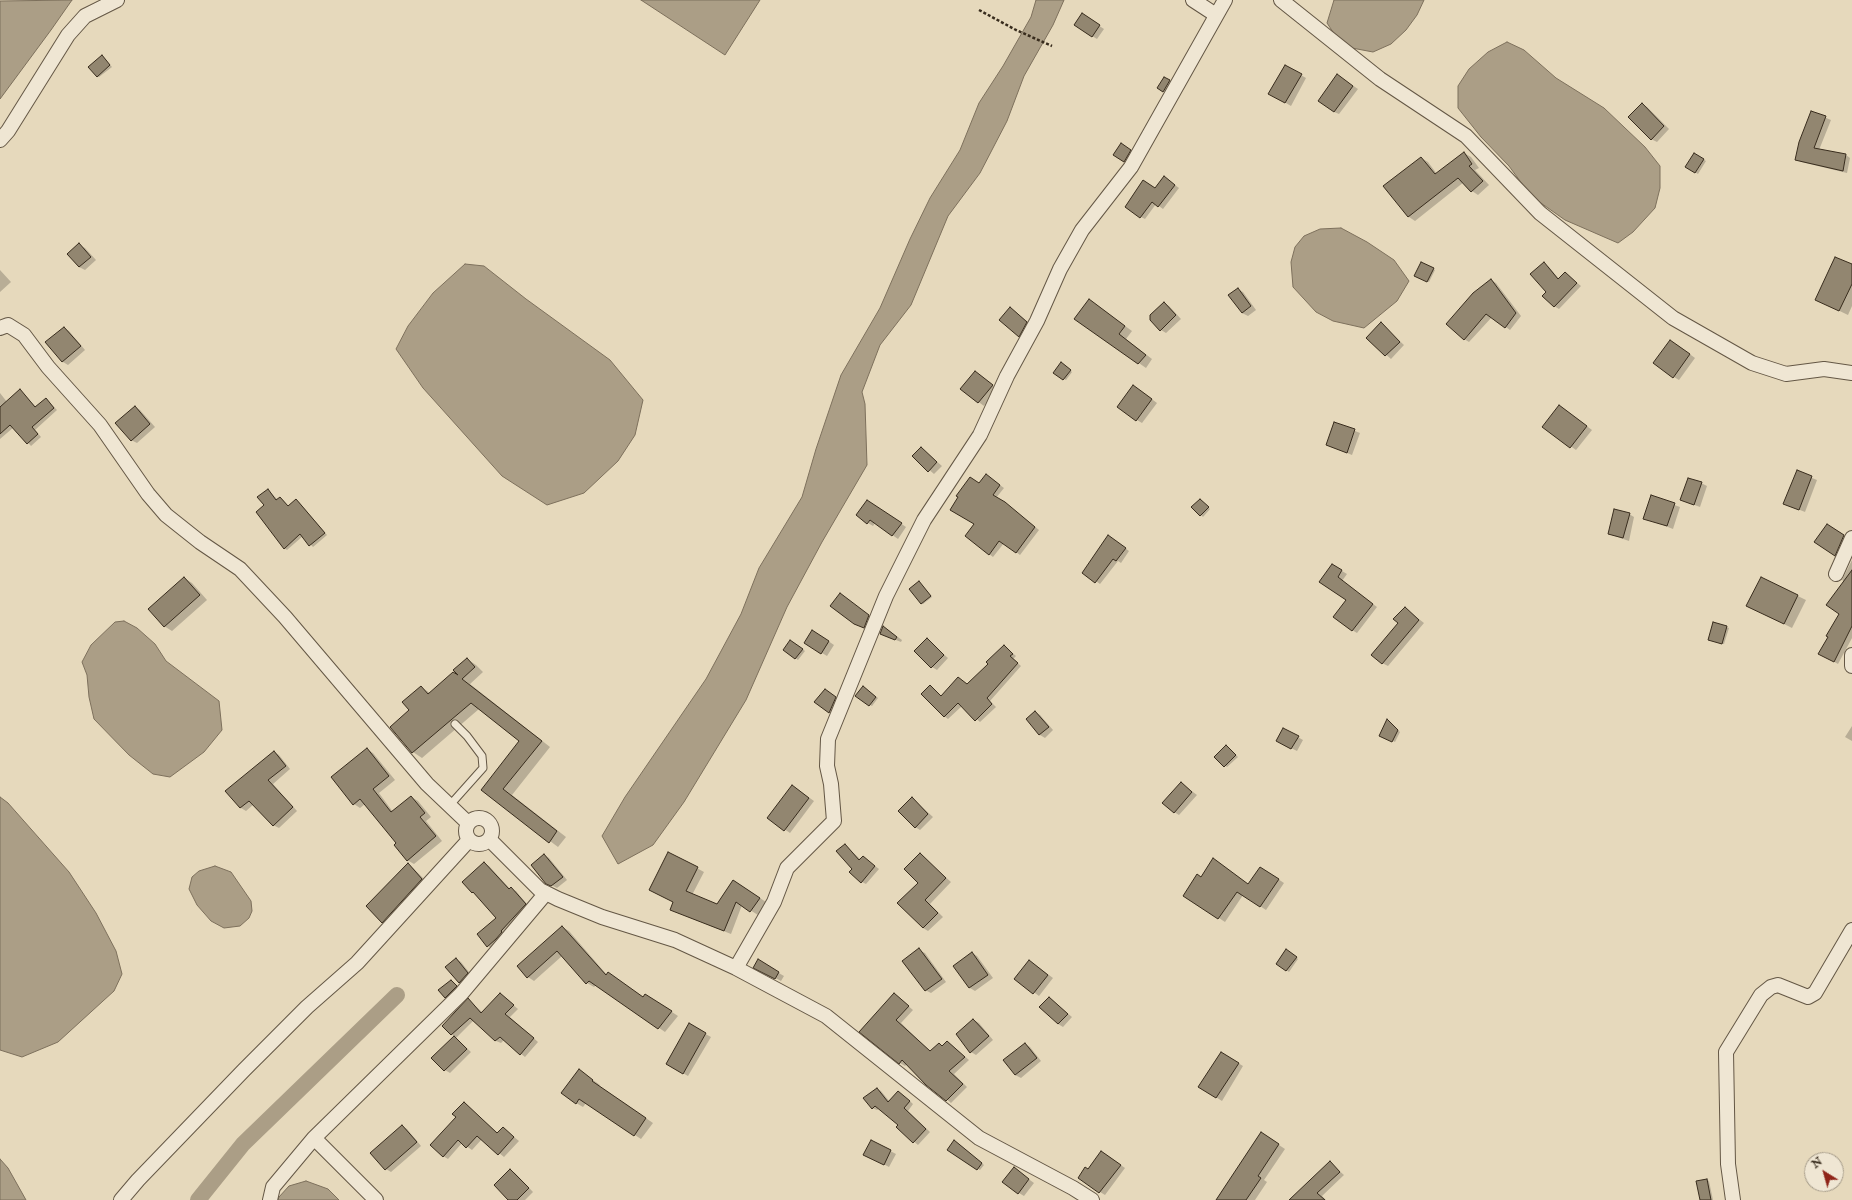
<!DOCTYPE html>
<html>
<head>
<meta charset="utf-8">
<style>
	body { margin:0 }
	#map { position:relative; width:1852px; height:1200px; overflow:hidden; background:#e6d9bc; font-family:"IM FELL Double Pica",serif }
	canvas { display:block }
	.north { position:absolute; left:1804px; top:1152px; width:40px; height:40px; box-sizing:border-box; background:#efe6d3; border:1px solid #a69c8a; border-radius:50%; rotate:323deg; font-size:11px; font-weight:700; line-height:16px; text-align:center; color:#382c1d }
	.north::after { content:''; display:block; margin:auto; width:14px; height:18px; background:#8f2418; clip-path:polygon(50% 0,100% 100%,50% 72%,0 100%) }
</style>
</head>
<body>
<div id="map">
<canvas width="1852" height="1200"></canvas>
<div class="north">N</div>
</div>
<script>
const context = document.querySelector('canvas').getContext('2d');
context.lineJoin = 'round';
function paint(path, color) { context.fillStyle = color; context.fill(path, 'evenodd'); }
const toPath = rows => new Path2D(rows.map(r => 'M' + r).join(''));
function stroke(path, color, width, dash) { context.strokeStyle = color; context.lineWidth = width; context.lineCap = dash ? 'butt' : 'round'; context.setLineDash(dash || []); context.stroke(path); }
const water = toPath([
	[72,0,51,30,0,99,0,1,72,0],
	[641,0,760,0,725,55,641,0],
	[1036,0,1064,0,1053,25,1024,76,1007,121,980,173,948,216,911,305,880,345,862,392,865,404,867,465,822,542,787,607,746,700,684,802,653,845,618,864,602,836,625,797,706,679,741,614,759,568,802,497,816,449,841,375,880,308,910,239,930,198,960,150,979,103,1003,66,1031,17,1036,0],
	[1334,0,1424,0,1417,15,1406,30,1391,44,1373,52,1352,48,1335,35,1327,23,1334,0],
	[1507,42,1524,50,1556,78,1604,108,1645,147,1660,166,1660,188,1655,208,1633,232,1618,243,1565,220,1531,196,1509,166,1481,137,1458,108,1458,86,1469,69,1488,52,1507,42],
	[1341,228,1367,242,1394,260,1409,281,1397,301,1364,328,1333,321,1316,312,1293,287,1291,262,1295,247,1304,236,1320,229,1341,228],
	[465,264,484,266,526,299,610,360,643,400,635,435,618,461,584,493,547,505,502,476,423,388,396,349,408,326,433,293,465,264],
	[124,621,137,628,155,644,166,661,219,701,222,730,204,752,170,777,153,774,129,755,94,719,89,697,87,675,82,662,91,645,115,622,124,621],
	[0,797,8,803,69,872,96,913,116,951,122,974,114,991,58,1042,22,1057,0,1050,0,797],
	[215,866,231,872,251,901,252,911,249,918,240,926,224,928,211,921,197,905,189,889,192,877,199,871,215,866],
	[0,1159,8,1168,26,1200,0,1200,0,1159],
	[306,1181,328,1189,339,1200,278,1200,279,1197,289,1186,306,1181]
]);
paint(water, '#ab9e86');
stroke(water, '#7d705c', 1);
paint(toPath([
	[1087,18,1104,29,1097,39,1092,36],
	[102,56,112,67,99,77,97,76],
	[1285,66,1306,78,1291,106,1269,93],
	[1165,78,1172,82,1166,92,1159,88],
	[1343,79,1358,89,1339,114,1334,112],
	[1642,104,1647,107,1669,129,1657,142,1651,139],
	[1812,112,1831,120,1819,150,1846,155,1850,158,1847,173,1801,162,1796,159],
	[1127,148,1135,154,1129,164,1115,154],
	[1464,153,1471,157,1479,168,1475,170,1489,185,1478,195,1472,191,1464,182,1415,221,1409,217,1385,187,1421,158,1428,162,1437,174],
	[1694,154,1706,161,1698,174,1686,167],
	[1168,180,1179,188,1163,209,1156,204,1145,219,1141,217,1155,189],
	[79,245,85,248,96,260,85,270,79,267],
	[1421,263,1435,270,1429,282,1415,275],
	[1544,264,1549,267,1559,279,1565,273,1581,286,1559,309,1554,306,1547,292],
	[1852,265,1852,306,1848,315,1825,304],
	[0,270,11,282,0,292],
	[1491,280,1496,283,1521,316,1510,330,1492,317,1469,342,1464,339],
	[1238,289,1243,292,1256,310,1248,316,1242,313],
	[1164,303,1169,306,1181,319,1166,333,1161,330],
	[1096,305,1132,331,1126,339,1152,359,1146,368,1075,319],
	[1010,308,1032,325,1024,339,1019,336],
	[1381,324,1404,345,1391,359,1367,338],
	[64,328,69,331,85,350,68,365,63,362,47,343],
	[1676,344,1695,358,1679,380,1674,377],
	[1063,365,1072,372,1066,380,1064,379],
	[980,375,997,389,984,406,961,389],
	[1134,386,1157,403,1142,423,1137,420],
	[20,390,36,407,46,399,57,410,35,430,41,437,31,446,14,427,0,439,0,393,7,402],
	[1560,406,1592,430,1576,450,1544,427],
	[135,407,140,410,155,427,137,443,131,440],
	[1335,423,1360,433,1352,455,1327,445],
	[921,448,942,466,934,474,913,456],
	[1797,472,1817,480,1805,512,1785,504],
	[990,478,1004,488,996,498,1009,506,1039,530,1020,555,1004,543,993,557,989,554,976,523,979,484],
	[1701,483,1707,486,1700,507,1681,500],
	[268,490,278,500,280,498,283,500,289,507,296,501,299,502,327,535,313,547,303,536,287,550,284,548,266,506],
	[1652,497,1680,507,1673,529,1645,518],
	[1200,500,1210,509,1203,517,1201,515],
	[872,504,906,527,898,539,875,523,873,526,868,523],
	[1629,514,1634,517,1629,541,1609,534],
	[1832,528,1849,539,1840,558,1835,555],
	[1112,539,1129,551,1121,563,1118,561,1100,584,1083,572],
	[1852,560,1852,638,1838,664,1824,656,1840,614,1845,582,1842,580],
	[1332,565,1347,574,1342,581,1377,607,1357,633,1352,630,1348,600],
	[184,578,192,583,207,600,172,631,164,626],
	[1761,578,1806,600,1792,628,1748,606],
	[919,582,932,597,923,604,921,603],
	[845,598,874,619,869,630,861,626],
	[1405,608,1424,623,1388,666,1382,663],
	[884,627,902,640,901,642,881,634],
	[1726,627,1729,628,1724,644,1712,641],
	[818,634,834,645,827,656,822,653],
	[927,640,948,658,937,670,932,667],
	[793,642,805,651,798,660,784,650],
	[1004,646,1016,656,1013,659,1021,666,990,701,996,707,980,722,962,706,948,719,944,716,934,689,942,697,959,678,968,685,990,664],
	[467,659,476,665,483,672,470,684,550,747,512,795,566,837,558,847,482,790,521,741,479,709,422,758,413,752,411,710,421,687,430,693,460,677],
	[865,688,878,698,872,706,870,705],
	[830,693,840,701,835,715,816,702],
	[1035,712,1040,715,1053,730,1045,738,1040,735,1027,719],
	[1389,722,1400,732,1395,742,1381,735],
	[1852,726,1852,741,1845,737],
	[1284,729,1303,740,1297,751,1277,741],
	[1228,747,1238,757,1227,767,1216,757],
	[367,749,373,753,395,780,379,793,393,812,411,797,418,801,431,817,426,821,442,841,414,864,407,860,397,843,365,804,360,808,354,804],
	[274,752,279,755,290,769,273,784,297,811,279,828,273,825,254,804,246,811,241,808,227,791],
	[1181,783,1197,795,1179,815,1174,812],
	[797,789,814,801,790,833,768,818],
	[912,798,933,817,920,830,915,827],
	[845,845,861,860,863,857,879,869,866,884,862,882,853,869],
	[669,853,704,872,692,895,718,905,740,885,766,902,758,915,742,905,731,934,678,913],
	[920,854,951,882,930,904,943,917,928,931,923,928,919,883],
	[544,855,549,858,567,880,557,888,547,883],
	[484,863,489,866,510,889,516,891,530,908,493,949,488,946,497,918,477,895,473,892],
	[1219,863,1249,885,1266,871,1284,883,1266,910,1243,895,1225,922,1184,895],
	[408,865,413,868,427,882,388,925,382,922],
	[562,927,569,931,607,975,644,998,652,999,678,1016,665,1032,596,985,594,987,587,983,562,956,534,981,528,977],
	[919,950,925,953,946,982,931,993,925,990],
	[1289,952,1298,959,1289,972,1286,970],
	[972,953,977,956,993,978,975,991,970,988,954,966],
	[456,959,461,962,472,976,465,985,460,983,446,967],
	[758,961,784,976,781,981,755,967],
	[1030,961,1053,978,1039,996,1016,979],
	[452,981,461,989,451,1000,445,997],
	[500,994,518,1009,510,1017,538,1042,525,1057,504,1040,501,1043,496,1041,474,1020,456,1038,471,1052,450,1073,445,1070,433,1058,455,1036,451,1034,469,1000,483,1013],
	[894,994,913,1010,901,1023,931,1052,939,1044,943,1046,948,1042,969,1060,954,1074,967,1087,951,1103,907,1064,905,1066,900,1063,861,1032],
	[1049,998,1072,1017,1063,1027,1058,1024],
	[974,1020,979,1023,993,1040,976,1055,971,1052],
	[689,1025,711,1037,688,1076,667,1064],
	[1025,1044,1030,1047,1041,1061,1021,1078,1015,1075],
	[1221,1053,1243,1066,1222,1101,1200,1087],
	[586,1075,600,1085,599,1086,653,1123,641,1139,586,1103,583,1107,576,1103],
	[877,1089,881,1091,890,1102,903,1095,913,1104,908,1111,930,1132,918,1145,897,1127,899,1125,880,1108,877,1110,872,1108],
	[464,1103,498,1133,503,1128,519,1141,504,1157,482,1139,472,1150,462,1143,448,1159,443,1156,457,1117],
	[402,1126,407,1129,421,1146,391,1172,386,1169],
	[1261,1133,1285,1149,1264,1180,1267,1182,1255,1200,1216,1200],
	[871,1141,896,1154,889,1167,870,1157],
	[956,1142,984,1165,980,1170,948,1150],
	[1102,1152,1125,1168,1105,1195,1100,1192,1089,1170],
	[1330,1163,1344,1175,1322,1196,1326,1200,1294,1200],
	[510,1170,515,1173,533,1192,525,1200,509,1200],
	[1019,1172,1034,1183,1024,1196,1019,1193],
	[1707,1180,1709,1181,1713,1200,1701,1200,1697,1182]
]), '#0003');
stroke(toPath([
	[198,1200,243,1144,397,995]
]), '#ab9e86', 16);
const building = toPath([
	[1082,13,1100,25,1092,37,1074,25,1082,13],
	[102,55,110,65,97,77,88,67,102,55],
	[1285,65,1302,74,1285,103,1268,94,1285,65],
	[1337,74,1353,86,1334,112,1318,101,1337,74],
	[1164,77,1170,80,1163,92,1157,88,1164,77],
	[1642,103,1664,126,1651,140,1628,117,1642,103],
	[1811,111,1826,116,1814,148,1846,154,1843,171,1795,160,1799,142,1811,111],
	[1121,143,1131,150,1124,162,1113,155,1121,143],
	[1464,152,1472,164,1469,166,1483,181,1471,192,1458,178,1408,217,1383,186,1421,157,1435,174,1464,152],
	[1694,153,1704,159,1695,173,1685,167,1694,153],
	[1164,176,1175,185,1158,207,1152,202,1140,218,1125,207,1143,180,1155,188,1164,176],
	[79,243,91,257,79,267,67,254,79,243],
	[1835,257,1852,264,1852,284,1839,311,1815,300,1835,257],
	[1421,262,1434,268,1427,282,1414,276,1421,262],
	[1544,262,1558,279,1565,272,1577,283,1554,307,1542,296,1546,292,1530,274,1544,262],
	[1491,279,1516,313,1505,328,1486,314,1464,340,1446,324,1473,293,1491,279],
	[1238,288,1251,306,1242,313,1228,295,1238,288],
	[1089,299,1125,326,1119,334,1146,355,1138,364,1074,319,1089,299],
	[1164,302,1176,315,1160,331,1150,320,1150,315,1164,302],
	[1010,307,1027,322,1019,337,999,320,1010,307],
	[1381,322,1400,342,1385,356,1366,338,1381,322],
	[64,327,81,346,62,362,45,342,64,327],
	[1670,340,1690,354,1673,378,1653,363,1670,340],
	[1061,362,1071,370,1063,380,1053,373,1061,362],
	[975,371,993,385,978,403,960,389,975,371],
	[1133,385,1152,399,1136,421,1117,407,1133,385],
	[20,389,35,407,46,398,54,408,32,427,38,434,27,444,10,425,0,434,0,407,20,389],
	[1559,405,1587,426,1570,448,1542,427,1559,405],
	[135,406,150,424,131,441,115,423,135,406],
	[1334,422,1355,429,1347,453,1326,445,1334,422],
	[921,447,937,462,928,472,912,456,921,447],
	[1797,470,1812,476,1799,510,1783,504,1797,470],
	[986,474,1000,485,993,495,1005,502,1035,527,1016,553,999,541,989,555,965,536,974,524,950,510,958,497,956,496,970,477,979,483,986,474],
	[1688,478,1702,482,1694,505,1680,500,1688,478],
	[268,489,276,500,280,497,288,506,296,499,325,533,309,546,300,534,284,549,256,512,264,505,257,497,268,489],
	[1651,495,1675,503,1667,526,1643,519,1651,495],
	[1200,499,1209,507,1200,516,1191,507,1200,499],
	[867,500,902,523,892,536,870,520,867,524,856,515,867,500],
	[1614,509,1630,513,1623,538,1608,534,1614,509],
	[1827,524,1844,535,1835,556,1814,542,1827,524],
	[1108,535,1126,548,1116,561,1113,559,1095,583,1082,573,1108,535],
	[1332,564,1342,570,1338,577,1373,604,1352,631,1333,617,1346,600,1319,582,1332,564],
	[1852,570,1852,626,1834,662,1818,654,1828,637,1826,636,1839,614,1826,605,1852,570],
	[184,577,200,595,164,627,148,609,184,577],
	[1761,577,1798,595,1784,624,1746,606,1761,577],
	[919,581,931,596,921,604,909,589,919,581],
	[840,593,869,615,864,628,854,624,830,606,840,593],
	[1405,607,1419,620,1382,664,1371,655,1398,623,1393,619,1405,607],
	[1713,622,1727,626,1722,644,1708,640,1713,622],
	[883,626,897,637,895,640,880,634,883,626],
	[812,630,829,641,821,654,804,643,812,630],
	[927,638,944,655,931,668,914,651,927,638],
	[790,640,803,649,795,659,783,650,790,640],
	[1004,645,1013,654,1010,656,1018,663,987,698,992,704,975,721,958,703,944,717,921,694,930,685,941,696,958,677,967,684,988,664,986,662,1004,645],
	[467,658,475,667,462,679,542,741,503,789,557,831,549,843,481,790,519,741,471,703,412,753,390,727,409,710,402,702,421,686,428,694,453,672,458,675,453,670,467,658],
	[863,686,876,697,869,706,855,696,863,686],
	[825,689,836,697,829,713,814,702,825,689],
	[1035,711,1049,727,1039,735,1026,719,1035,711],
	[1387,719,1398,730,1392,742,1379,736,1387,719],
	[1283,728,1299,736,1291,749,1276,741,1283,728],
	[1226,745,1236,755,1224,767,1214,757,1226,745],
	[367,748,389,776,373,789,391,812,411,796,425,813,420,817,436,836,407,861,394,845,396,843,360,799,353,805,331,777,367,748],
	[274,751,286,766,268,780,293,807,273,826,249,801,240,808,225,791,274,751],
	[1181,782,1192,792,1174,813,1162,803,1181,782],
	[792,785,809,798,784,831,767,818,792,785],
	[912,797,928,814,915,828,898,811,912,797],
	[845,844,859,860,863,856,875,866,861,883,849,872,852,869,836,851,845,844],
	[668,852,698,867,686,891,717,904,733,880,760,898,750,912,736,902,724,931,670,910,673,902,649,890,668,852],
	[920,853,946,878,925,900,938,913,923,928,897,903,918,883,904,869,920,853],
	[544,854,563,877,551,886,546,884,531,865,544,854],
	[1213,858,1248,884,1260,867,1279,879,1260,907,1237,892,1218,919,1183,896,1197,874,1201,877,1213,858],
	[484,862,509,889,511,887,526,904,501,931,502,932,496,939,487,947,477,934,496,918,473,892,472,893,462,882,484,862],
	[408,863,422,879,382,923,366,906,408,863],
	[562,926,606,975,608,972,643,997,645,994,672,1011,658,1029,589,981,586,984,557,951,527,978,517,966,562,926],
	[919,948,942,979,925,991,902,961,919,948],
	[1286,949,1297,957,1286,971,1276,964,1286,949],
	[972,952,988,975,969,988,953,966,972,952],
	[456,958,468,973,459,983,445,967,456,958],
	[758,959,779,972,775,979,753,968,758,959],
	[1029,960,1048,975,1033,994,1014,979,1029,960],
	[451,980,457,986,445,998,438,990,451,980],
	[500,993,514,1005,505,1014,534,1038,520,1055,500,1037,495,1041,470,1018,451,1035,442,1026,468,998,481,1013,500,993],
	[894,993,909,1006,896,1020,930,1051,939,1043,942,1046,947,1041,965,1057,949,1071,963,1084,946,1101,926,1085,902,1060,899,1064,859,1032,894,993],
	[1049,997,1068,1014,1058,1024,1039,1007,1049,997],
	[973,1019,989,1036,970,1053,956,1034,973,1019],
	[689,1023,706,1033,683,1074,666,1064,689,1023],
	[454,1036,467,1049,444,1071,431,1058,454,1036],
	[1025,1043,1037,1058,1015,1075,1003,1060,1025,1043],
	[1221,1052,1239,1063,1216,1098,1198,1087,1221,1052],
	[579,1069,593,1080,592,1081,646,1118,634,1136,579,1099,576,1104,561,1093,579,1069],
	[877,1088,888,1102,898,1091,910,1101,904,1108,926,1129,913,1143,896,1127,898,1125,875,1106,872,1109,863,1098,877,1088],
	[464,1102,497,1133,503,1127,514,1137,498,1155,477,1136,466,1148,458,1140,443,1157,430,1145,456,1117,452,1114,464,1102],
	[402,1125,417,1142,385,1170,370,1153,402,1125],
	[1261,1132,1279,1144,1258,1176,1261,1178,1246,1200,1216,1200,1261,1132],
	[871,1140,891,1150,884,1165,863,1155,871,1140],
	[954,1140,982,1163,977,1170,947,1150,954,1140],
	[1101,1151,1121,1165,1099,1193,1078,1178,1085,1167,1088,1169,1101,1151],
	[1330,1161,1340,1172,1317,1193,1325,1200,1289,1200,1330,1161],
	[1014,1167,1029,1179,1018,1194,1002,1182,1014,1167],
	[510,1169,529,1188,517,1200,508,1200,494,1185,510,1169],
	[1707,1179,1711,1200,1700,1200,1696,1181,1707,1179]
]);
paint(building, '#928670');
stroke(building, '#382c1d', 1);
const service = toPath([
	[450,805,483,768,482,756,467,736,455,724]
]);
const minor = toPath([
	[1193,0,1216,15],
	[1281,0,1380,79,1466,136,1540,213,1673,318,1752,363,1786,374,1824,369,1852,373],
	[0,140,8,131,68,35,85,16,117,0],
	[0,328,8,325,24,335,48,367,100,425,148,494,166,515,200,542,240,569,285,617,427,784,468,823],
	[1836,574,1852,538],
	[1852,655,1852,666],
	'466 831a13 13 0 1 1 26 0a13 13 0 1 1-26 0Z',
	[489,839,540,890,558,899,602,917,675,940,736,968,826,1016,979,1138,1073,1188,1092,1200],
	[736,968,774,902,787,868,834,821,831,784,827,766,828,739,886,596,924,520,980,435,1007,376,1037,321,1060,269,1082,230,1131,167,1225,0],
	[314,1138,376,1200],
	[121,1200,138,1180,244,1070,307,1007,357,963,469,840],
	[270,1200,273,1187,314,1138,461,994,546,893],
	[1733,1200,1728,1164,1726,1052,1761,995,1771,987,1778,985,1808,997,1815,993,1852,930]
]);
stroke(service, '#645745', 9);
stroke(minor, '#645745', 16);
stroke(toPath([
	[979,10,1016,30,1052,46]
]), '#382c1d', 2.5, [3, 2]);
stroke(service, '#efe6d3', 7);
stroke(minor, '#efe6d3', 14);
</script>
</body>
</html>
